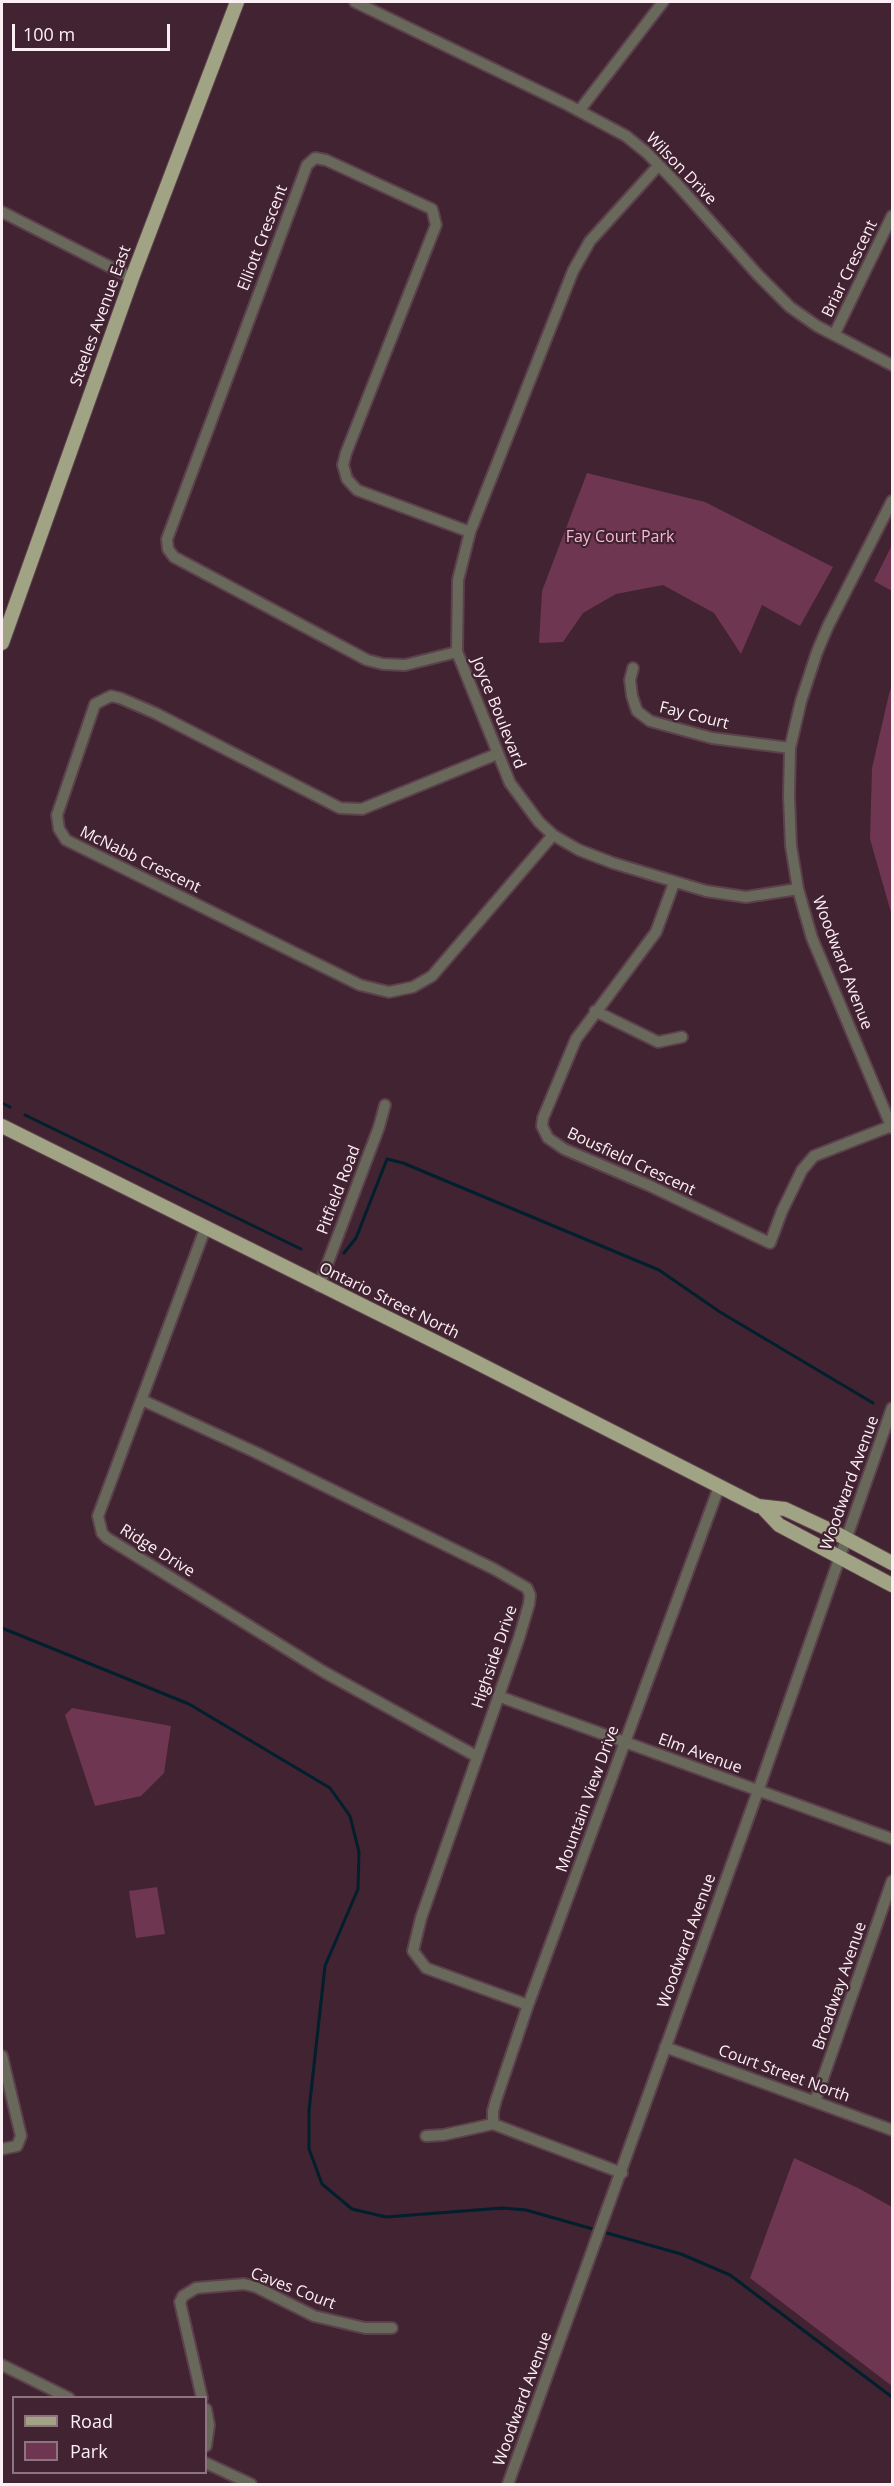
<!DOCTYPE html>
<html>
<head>
<meta charset="utf-8">
<style>
	body { margin:0 }
	#map { position:relative; width:894px; height:2486px; overflow:hidden; background:#422331; font-family:"Open Sans",sans-serif }
	canvas { display:block }
	.frame { position:absolute; inset:0; border:3px solid #fceff4; pointer-events:none }
	.legend { position:absolute; left:12px; top:2396px; width:195px; height:78px; box-sizing:border-box; background:#422331; border:2px solid #8c757f; margin:0; padding:8px 10px; list-style:none; font-size:18px; color:#fceff4 }
	.legend li { display:flex; align-items:center; gap:12px; height:30px }
	.legend b { width:30px; border:2px solid #8c757f }
	.scale { position:absolute; left:12px; top:24px; width:158px; height:27px; box-sizing:border-box; border:3px solid #fceff4; border-top:0; padding-left:8px; font-size:18px; line-height:21px; white-space:nowrap; color:#fceff4; -webkit-text-stroke:4px #422331; paint-order:stroke }
</style>
</head>
<body>
<div id="map">
<canvas width="894" height="2486"></canvas>
<div class="frame"></div>
<ul class="legend">
<li><b style="height:8px;background:#a0a384"></b>Road</li>
<li><b style="height:16px;background:#6e3651"></b>Park</li>
</ul>
<div class="scale">100 m</div>
</div>
<script>
const context = document.querySelector('canvas').getContext('2d');
context.lineJoin = 'round';
function paint(path, color) { context.fillStyle = color; context.fill(path, 'evenodd'); }
const toPath = rows => new Path2D(rows.map(r => 'M' + r).join(''));
function stroke(path, color, width, dash) { context.strokeStyle = color; context.lineWidth = width; context.lineCap = dash ? 'butt' : 'round'; context.setLineDash(dash || []); context.stroke(path); }
function write(font, color, halo, rows, align = 'center') {
  context.font = font + ' "Open Sans",sans-serif'; context.lineWidth = 4.5; context.setLineDash([]); context.textBaseline = 'middle'; context.strokeStyle = halo; context.fillStyle = color; for (const [text, x, y, turn = 0] of rows) {
    context.save(); context.translate(x, y); context.rotate((+turn || 0) * Math.PI / 180); context.textAlign = isNaN(turn) ? turn : align; if (halo) context.strokeText(text, 0, 0); context.fillText(text, 0, 0); context.restore();
  }
}
paint(toPath([
	[587,473,705,502,833,567,800,626,762,605,741,654,714,613,663,585,616,594,583,613,563,642,539,643,542,591],
	[892,545,892,591,874,581],
	[892,685,892,916,870,839,872,768,889,694],
	[72,1708,171,1726,164,1773,141,1796,95,1806,65,1715],
	[157,1887,165,1934,136,1938,129,1891],
	[794,2158,858,2188,892,2207,892,2386,750,2278]
]), '#6e3651');
stroke(toPath([
	[2,1103,10,1107],
	[25,1115,301,1249],
	[344,1253,356,1238,387,1159,403,1163,659,1270,720,1312,873,1403],
	[2,1628,189,1704,330,1788,350,1816,359,1852,358,1889,325,1966,309,2110,309,2149,322,2184,352,2209,386,2217,502,2208,526,2210,681,2254,730,2275,892,2397]
]), '#011f2d', 3);
const minor = toPath([
	[355,2,568,105,626,136,647,153,677,184,758,275,790,307,817,326,892,365],
	[579,111,663,2],
	[658,166,590,241,573,271,470,532,458,580,457,652,510,783,539,822,553,835,579,850,613,863,706,891,746,897,798,889],
	[2,212,132,278],
	[834,335,892,216],
	[892,501,828,626,817,652,801,701,790,748,789,796,791,846,798,889,812,938,892,1128],
	[457,652,405,665,383,664,367,660,174,557,168,549,167,539,307,165,315,158,326,160,432,209,436,225,346,453,343,465,347,479,357,490,470,532],
	[633,668,630,680,632,696,637,711,650,721,712,738,790,748],
	[497,754,362,809,340,808,155,713,120,698,111,696,95,704,57,815,59,829,66,840,360,985,389,992,413,987,432,976,553,835],
	[674,883,656,932,576,1039,543,1118,542,1126,548,1138,564,1149,648,1185,770,1243,782,1211,802,1170,814,1156,891,1126],
	[595,1011,658,1042,682,1037],
	[205,1229,98,1516,102,1533,107,1538,324,1672,476,1756],
	[319,1286,379,1127,385,1105],
	[142,1400,257,1453,494,1569,527,1588,530,1595,529,1604,519,1638,421,1918,413,1951,426,1968,528,2005],
	[498,1696,892,1839],
	[665,2047,892,2130],
	[2,2056,21,2136,17,2146,2,2149],
	[815,2101,892,1881],
	[493,2124,493,2111,496,2100,528,2005,719,1487],
	[426,2136,443,2135,493,2124,622,2173],
	[2,2365,69,2398],
	[202,2398,180,2302,183,2296,196,2288,244,2284,256,2287,314,2316,365,2328,392,2328],
	[206,2409,209,2425,206,2446],
	[206,2463,251,2484],
	[508,2484,758,1791,892,1408]
]);
const major = toPath([
	[2,643,132,278,237,2],
	[2,1126,464,1356,758,1506,785,1509,830,1530,892,1563],
	[762,1507,779,1525,892,1585]
]);
stroke(minor, '#5c404c', 14);
stroke(major, '#5c404c', 16);
stroke(minor, '#68695a', 10);
stroke(major, '#a0a384', 14);
write('16px', '#fceff4', '#422331', [
	["Wilson Drive",681,169,46],
	["Elliott Crescent",263,238,-69],
	["Briar Crescent",850,269,-64],
	["Steeles Avenue East",101,316,-70],
	["Joyce Boulevard",498,713,68],
	["Fay Court",694,716,14],
	["McNabb Crescent",140,860,26],
	["Woodward Avenue",842,963,69],
	["Bousfield Crescent",631,1162,25],
	["Pitfield Road",339,1190,-69],
	["Ontario Street North",389,1301,26],
	["Woodward Avenue",850,1483,-70],
	["Ridge Drive",157,1551,32],
	["Highside Drive",495,1657,-71],
	["Elm Avenue",700,1754,20],
	["Mountain View Drive",588,1799,-70],
	["Woodward Avenue",687,1941,-70],
	["Broadway Avenue",840,1986,-71],
	["Court Street North",784,2074,20],
	["Caves Court",293,2289,21],
	["Woodward Avenue",523,2399,-70]
]);
write('16px', '#fbb9d5', '#422331', [
	["Fay Court Park",620,537]
]);
</script>
</body>
</html>
